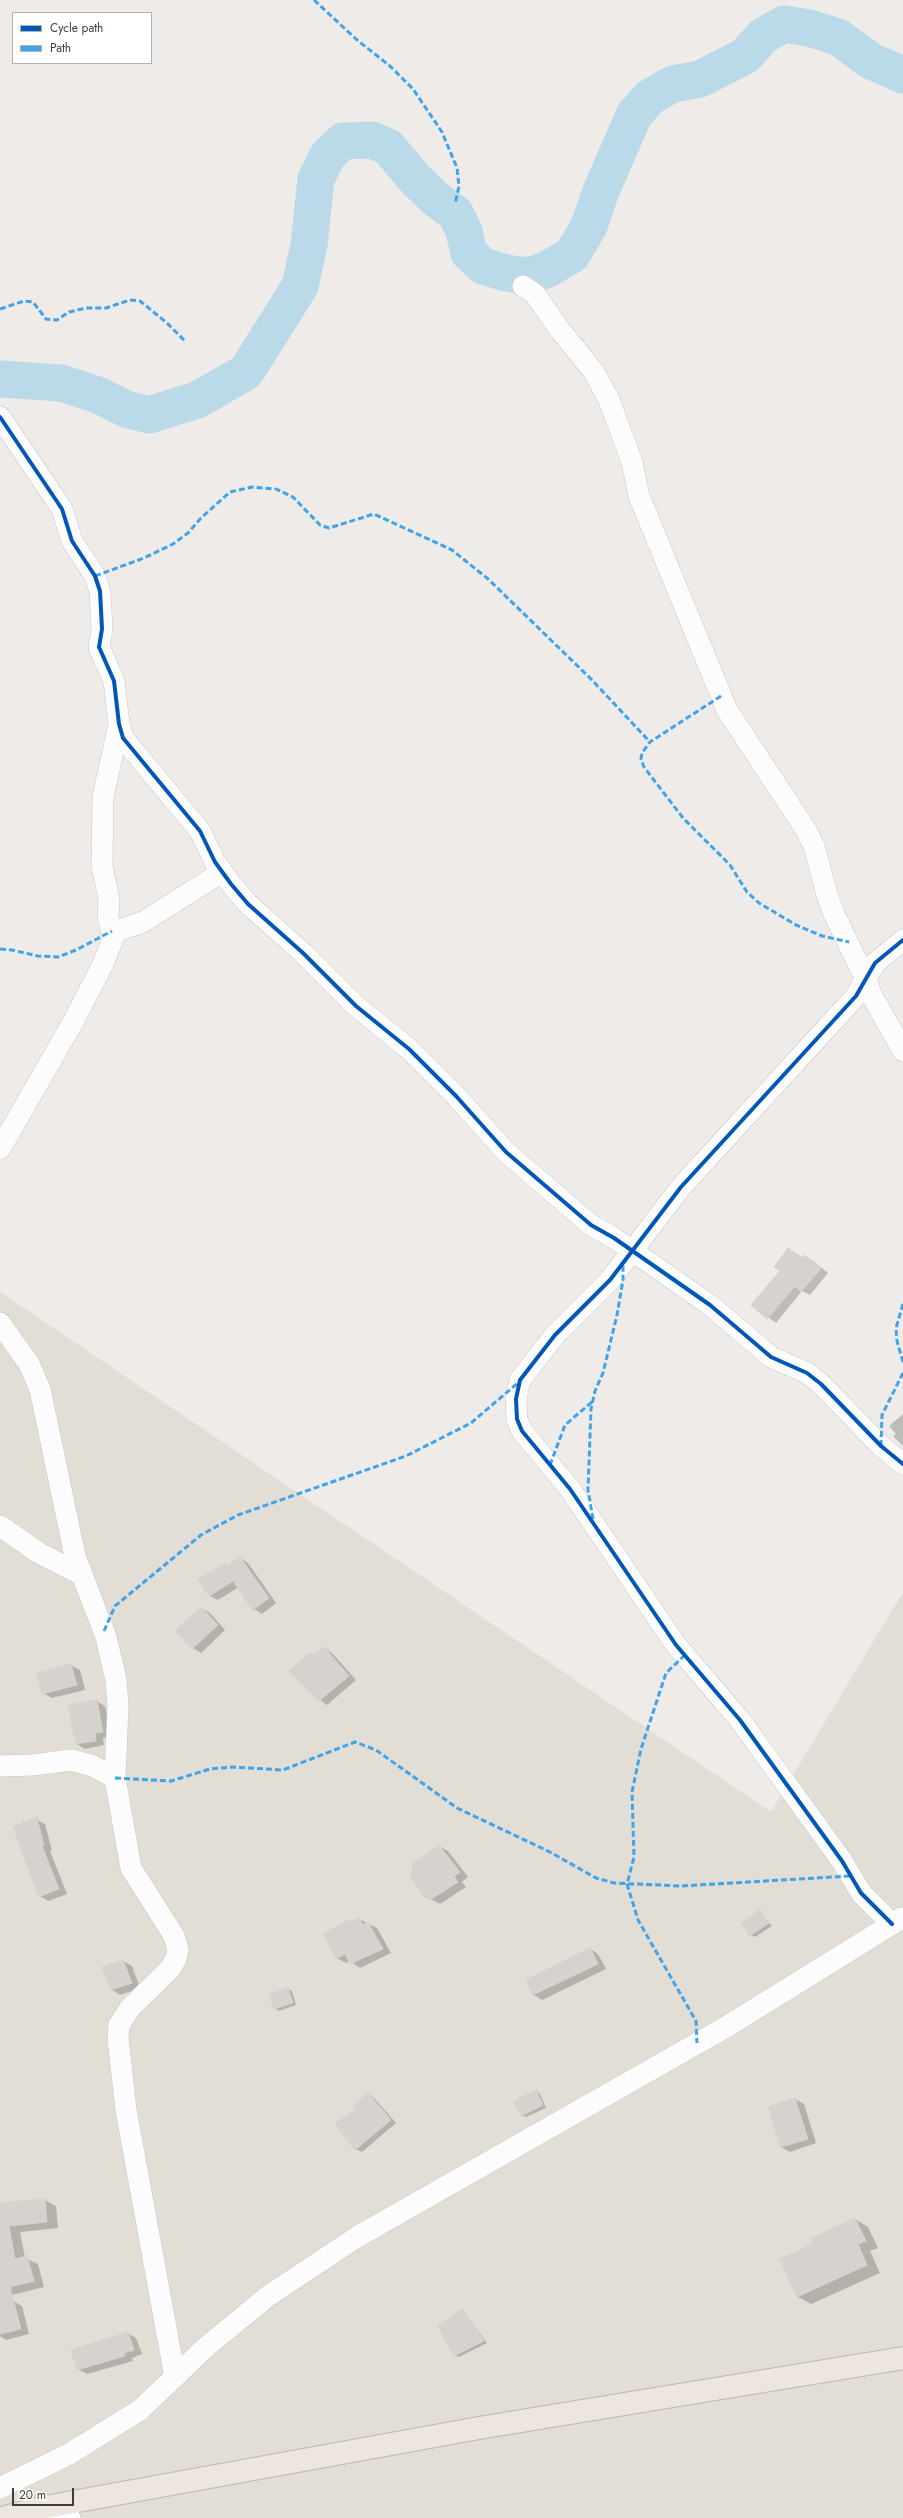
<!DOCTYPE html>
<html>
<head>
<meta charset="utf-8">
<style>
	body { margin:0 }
	#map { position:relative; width:903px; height:2518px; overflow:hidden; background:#eeebe8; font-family:Jost,sans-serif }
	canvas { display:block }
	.legend { position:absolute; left:12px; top:12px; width:140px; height:52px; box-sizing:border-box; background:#fff; border:1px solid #b4b1ae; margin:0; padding:5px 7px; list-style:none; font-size:12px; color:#433c35 }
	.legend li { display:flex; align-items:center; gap:8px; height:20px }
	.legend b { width:20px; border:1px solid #b4b1ae }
	.scale { position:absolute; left:12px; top:2488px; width:62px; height:18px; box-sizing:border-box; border:2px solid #433c35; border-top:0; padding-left:5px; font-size:12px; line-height:14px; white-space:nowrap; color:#433c35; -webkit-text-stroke:3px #fff; paint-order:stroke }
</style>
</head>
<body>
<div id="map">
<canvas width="903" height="2518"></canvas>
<ul class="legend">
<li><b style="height:5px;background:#0057b8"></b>Cycle path</li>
<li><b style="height:5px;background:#3fa4eb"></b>Path</li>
</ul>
<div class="scale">20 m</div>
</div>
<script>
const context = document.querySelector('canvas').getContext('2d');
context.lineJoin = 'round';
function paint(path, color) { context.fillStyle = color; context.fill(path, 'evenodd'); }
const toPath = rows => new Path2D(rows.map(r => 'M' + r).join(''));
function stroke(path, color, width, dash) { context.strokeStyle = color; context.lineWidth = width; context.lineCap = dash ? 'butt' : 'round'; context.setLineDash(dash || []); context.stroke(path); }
paint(toPath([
	[0,1292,771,1812,903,1592,903,2518,0,2518]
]), '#e2ddd5');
paint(toPath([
	[789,1249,803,1258,804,1256,812,1260,828,1273,810,1295,802,1291,776,1323,752,1305,781,1271],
	[903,1414,903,1446,893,1436,896,1434,889,1426],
	[240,1558,248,1563,276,1603,262,1614,254,1609,239,1587,218,1600,210,1596,225,1564,228,1566],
	[201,1608,210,1613,225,1630,201,1653,193,1648],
	[324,1648,332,1653,356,1680,327,1705,320,1700,290,1671,311,1654,315,1656],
	[71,1665,80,1670,85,1690,52,1698,43,1693],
	[96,1701,105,1706,111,1736,103,1738,104,1745,85,1749,77,1744],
	[36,1819,45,1824,52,1850,50,1851,67,1894,48,1901,40,1896,22,1823],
	[439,1846,448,1851,468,1877,462,1882,466,1887,440,1904,425,1896],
	[760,1912,772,1926,755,1937,751,1935],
	[359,1919,377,1928,391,1953,360,1968,350,1961,346,1963,337,1958,349,1921,352,1923],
	[590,1949,598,1954,606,1969,542,2000,534,1995,527,1981],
	[123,1961,132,1966,140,1988,120,1995,112,1990],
	[288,1989,292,1991,296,2005,279,2011,275,2008],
	[536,2091,540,2094,546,2108,526,2117,522,2115],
	[368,2094,374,2098,396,2123,362,2152,356,2149,357,2109],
	[795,2099,804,2104,816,2143,790,2152,781,2147],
	[45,2200,56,2206,58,2228,20,2232,25,2258,38,2264,44,2287,8,2296,0,2292,0,2204],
	[855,2219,868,2227,878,2248,870,2251,880,2273,811,2304,798,2297,815,2244],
	[13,2301,22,2306,29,2334,6,2340,0,2336,0,2305],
	[462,2310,487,2343,459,2357,455,2355],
	[127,2333,136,2338,142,2354,132,2358,133,2361,87,2374,78,2369]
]), '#0003');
stroke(toPath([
	[0,379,61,383,98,395,126,409,149,415,197,400,246,372,300,286,309,245,316,179,328,155,343,141,372,140,388,147,416,180,437,200,455,213,464,231,469,253,483,266,506,273,529,276,546,270,572,255,589,226,601,191,634,115,650,97,673,84,700,79,745,56,763,36,784,24,809,28,838,37,871,61,903,75]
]), '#badae9', 37);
const building = toPath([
	[788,1248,802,1258,804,1255,821,1268,801,1292,795,1286,767,1319,751,1305,780,1271,774,1267,788,1248],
	[240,1557,269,1598,253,1610,233,1581,209,1596,198,1580,225,1563,227,1566,240,1557],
	[201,1607,218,1625,192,1649,175,1631,201,1607],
	[324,1647,349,1676,319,1701,289,1671,310,1653,314,1656,324,1647],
	[71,1664,77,1685,42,1694,37,1673,71,1664],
	[97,1700,103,1732,95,1733,96,1741,76,1744,68,1705,97,1700],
	[37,1818,44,1845,42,1846,59,1889,39,1897,13,1827,37,1818],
	[439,1845,460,1872,454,1877,458,1882,430,1900,427,1895,424,1897,409,1874,413,1872,412,1864,439,1845],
	[760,1910,769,1923,750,1936,741,1923,760,1910],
	[359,1918,363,1925,368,1922,383,1949,350,1964,345,1954,336,1959,323,1934,349,1920,351,1922,359,1918],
	[590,1948,598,1964,533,1995,526,1980,590,1948],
	[123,1960,132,1983,111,1990,102,1967,123,1960],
	[288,1988,293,2003,274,2009,269,1994,288,1988],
	[536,2090,543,2105,521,2116,514,2101,536,2090],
	[368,2093,391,2120,355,2150,335,2124,356,2109,353,2106,368,2093],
	[795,2098,808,2139,781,2147,768,2107,795,2098],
	[45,2199,47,2222,9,2226,15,2259,27,2256,34,2281,10,2287,21,2329,0,2334,0,2203,45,2199],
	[855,2218,866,2241,858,2244,867,2265,797,2297,780,2259,813,2244,811,2239,855,2218],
	[462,2309,484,2341,454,2356,438,2326,462,2309],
	[128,2332,134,2350,124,2353,125,2356,77,2370,71,2350,128,2332]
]);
paint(building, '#d6d3cf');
stroke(building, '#d6d2ce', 1);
const minor = toPath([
	[523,286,535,294,560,330,594,372,609,400,632,462,639,496,727,710,806,830,814,846,827,895,834,914,866,980,871,994,903,1051],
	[0,417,62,509,72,541,95,576,100,591,102,629,99,647,114,681,119,724,123,738,200,831,215,862,231,884,248,904,303,953,356,1006,409,1049,456,1096,506,1152,591,1225,614,1238,710,1305,771,1357,807,1373,821,1384,881,1446,903,1464],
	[113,937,108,917,109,899,102,866,103,797,119,724],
	[0,1149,73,1022,103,964,116,931,143,922,222,872],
	[0,1323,29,1364,40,1389,75,1556,106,1637,116,1680,118,1706,115,1778,131,1868,174,1936,178,1950,176,1959,169,1970,130,2008,119,2025,118,2039,126,2110,175,2377],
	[0,1526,39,1553,82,1575],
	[0,1766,33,1765,71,1760,93,1766,115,1778],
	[892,1924,861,1893,842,1861,740,1720,676,1645,570,1489,522,1431,517,1419,516,1399,520,1380,555,1335,610,1280,681,1187,856,996,875,963,903,940],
	[0,2488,69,2454,140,2410,206,2347,268,2296,357,2237,726,2027,902,1918],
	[34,2509,70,2518]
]);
const trunk = toPath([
	[2,2518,34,2509,479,2428,903,2358]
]);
stroke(minor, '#cac7c4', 22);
stroke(trunk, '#c4b6a5', 24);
stroke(minor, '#fcfcfc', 21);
stroke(trunk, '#ede6de', 22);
stroke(toPath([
	[314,0,356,39,391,67,413,89,442,132,457,168,459,186,455,204],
	[0,309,24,301,33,302,46,319,57,320,69,312,86,308,106,308,130,300,140,301,167,323,185,341],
	[95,576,144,558,173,544,188,533,201,518,230,492,252,487,276,489,293,497,320,525,329,528,374,514,452,550,487,578,591,679,650,742],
	[721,696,650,742,642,753,641,759,644,767,683,818,730,865,747,892,759,903,796,925,822,936,849,942],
	[0,949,12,950,38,956,58,957,76,950,112,931],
	[903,1304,896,1328,897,1341,903,1362],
	[881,1446,882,1415,903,1373],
	[550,1465,565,1425,593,1401],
	[593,1519,588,1490,591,1409,595,1391,603,1373,617,1315,623,1280,623,1264],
	[104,1631,115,1606,201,1535,238,1515,406,1456,471,1423,519,1382],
	[685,1655,666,1673,641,1749,632,1792,634,1857,627,1884,638,1920,696,2021,697,2043],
	[115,1778,171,1781,210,1769,232,1767,283,1770,355,1742,376,1750,457,1808,550,1852,596,1878,614,1883,681,1886,850,1876]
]), '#3fa4eb', 3, [6, 3]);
stroke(toPath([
	[0,417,62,509,72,541,95,576,100,591,102,629,99,647,114,681,119,724,123,738,200,831,215,862,231,884,248,904,303,953,356,1006,409,1049,456,1096,506,1152,591,1225,614,1238,710,1305,771,1357,807,1373,821,1384,881,1446,903,1464],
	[892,1924,861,1893,842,1861,740,1720,676,1645,570,1489,522,1431,517,1419,516,1399,520,1380,555,1335,610,1280,681,1187,856,996,875,963,903,940]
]), '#0057b8', 4);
</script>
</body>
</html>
